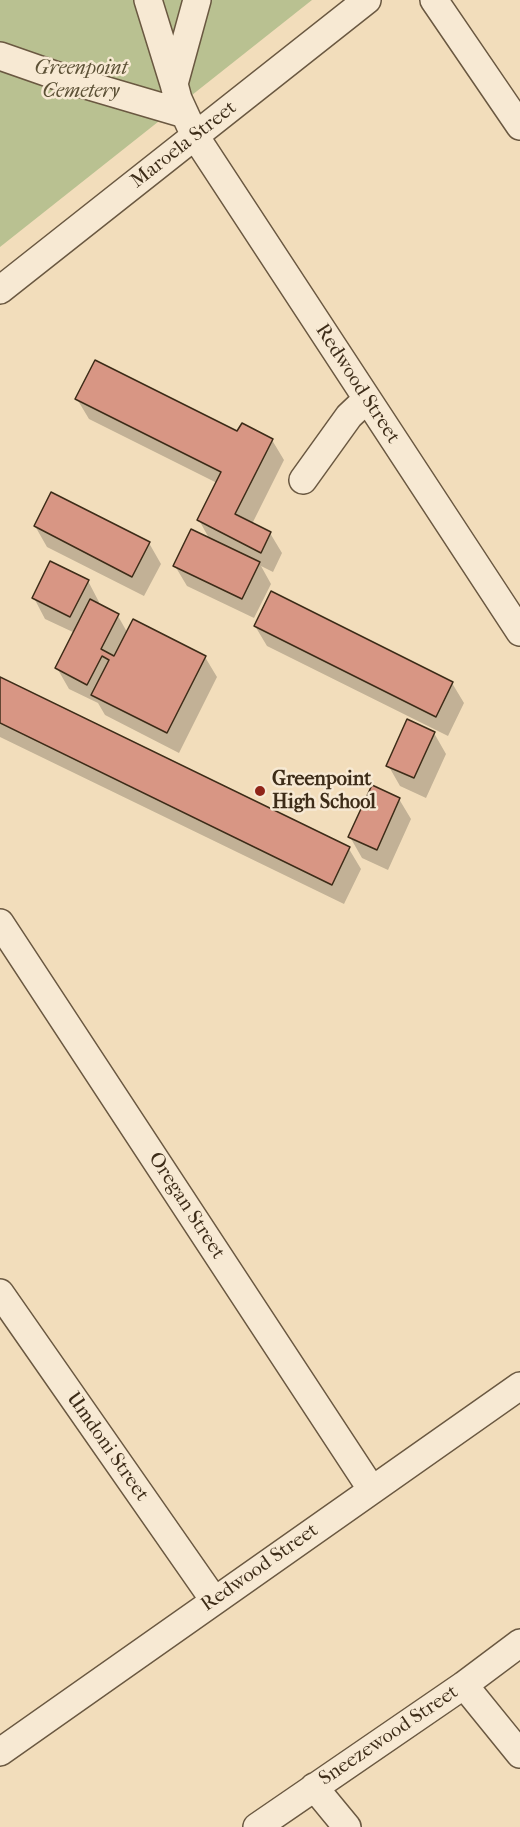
<!DOCTYPE html>
<html>
<head>
<meta charset="utf-8">
<style>
	body { margin:0 }
	canvas { display:block; background:#f2ddbb }
</style>
</head>
<body>
<canvas width="520" height="1827"></canvas>
<script>
const context = document.querySelector('canvas').getContext('2d');
context.lineJoin = 'round';
function paint(path, color) { context.fillStyle = color; context.fill(path, 'evenodd'); }
const toPath = rows => new Path2D(rows.map(r => 'M' + r).join(''));
function stroke(path, color, width, dash) { context.strokeStyle = color; context.lineWidth = width; context.lineCap = dash ? 'butt' : 'round'; context.setLineDash(dash || []); context.stroke(path); }
function write(font, color, halo, rows, align = 'center') {
  context.font = font + ' "IM FELL French Canon",serif'; context.lineWidth = 5; context.setLineDash([]); context.textBaseline = 'middle'; context.strokeStyle = halo; context.fillStyle = color; for (const [text, x, y, turn = 0] of rows) {
    context.save(); context.translate(x, y); context.rotate((+turn || 0) * Math.PI / 180); context.textAlign = isNaN(turn) ? turn : align; if (halo) context.strokeText(text, 0, 0); context.fillText(text, 0, 0); context.restore();
  }
}
paint(toPath([
	[0,0,312,0,0,247]
]), '#b9c191');
paint(toPath([
	[77,399,272,440,284,460,252,524,270,533,282,553,273,572,261,566,271,584,254,618,187,586,175,566,210,540,199,520,217,483,89,419],
	[35,526,149,543,161,564,144,596,47,547],
	[88,581,99,602,98,605,118,616,127,632,205,657,217,677,179,753,105,715,98,703,69,689,57,668,75,633,45,619,34,598],
	[255,626,452,683,464,703,448,736,267,646],
	[0,679,349,849,361,869,344,904,0,737],
	[408,721,434,733,446,754,426,798,400,786,388,765],
	[399,799,411,819,388,870,362,858,350,837]
]), '#0003');
const building = toPath([
	[95,360,237,431,242,423,273,439,235,514,271,532,261,553,197,520,221,472,75,399,95,360],
	[51,492,150,542,132,577,34,526,51,492],
	[191,529,260,562,242,599,173,566,191,529],
	[50,561,89,580,70,617,32,598,50,561],
	[271,591,453,682,436,717,254,626,271,591],
	[90,599,119,614,101,649,114,656,133,619,206,656,167,733,91,695,109,660,102,656,87,685,55,668,90,599],
	[0,677,350,847,332,885,0,723,0,677],
	[407,719,435,732,414,778,386,766,407,719],
	[372,785,400,798,377,850,348,837,372,785]
]);
paint(building, '#d89684');
stroke(building, '#3d2c18', 1.5);
const minor = toPath([
	[148,0,174,84],
	[197,0,174,84,178,99,195,136,520,632],
	[434,0,520,126],
	[0,56,66,79,185,114],
	[0,290,367,0],
	[303,480,349,416,367,399],
	[0,923,372,1490],
	[0,1293,214,1600],
	[464,1685,520,1754],
	[0,1752,520,1386],
	[314,1787,347,1827],
	[257,1827,464,1685,520,1643]
]);
stroke(minor, '#6a5841', 30);
stroke(minor, '#f7e9d3', 27);
for (const [x, y, r, color] of [
	[260,791,6,"#8f2418"]
]) { const dot = new Path2D(); dot.arc(x, y, r, 0, 2 * Math.PI); context.fillStyle = color; context.fill(dot); stroke(dot, '#f7e9d3', 2); }
write('italic 20px', '#5c5136', '#f7e9d3', [
	["Greenpoint",81,69],
	["Cemetery",81,92]
]);
write('20px', '#3d2c18', '#f7e9d3', [
	["Maroela Street",184,145,-38],
	["Redwood Street",357,384,57],
	["Oregan Street",186,1206,57],
	["Umdoni Street",107,1447,55],
	["Redwood Street",260,1568,-35],
	["Sneezewood Street",389,1736,-34]
]);
write('bold 20px', '#3d2c18', '#f7e9d3', [
	["Greenpoint",272,780],
	["High School",272,803]
], 'left');
</script>
</body>
</html>
